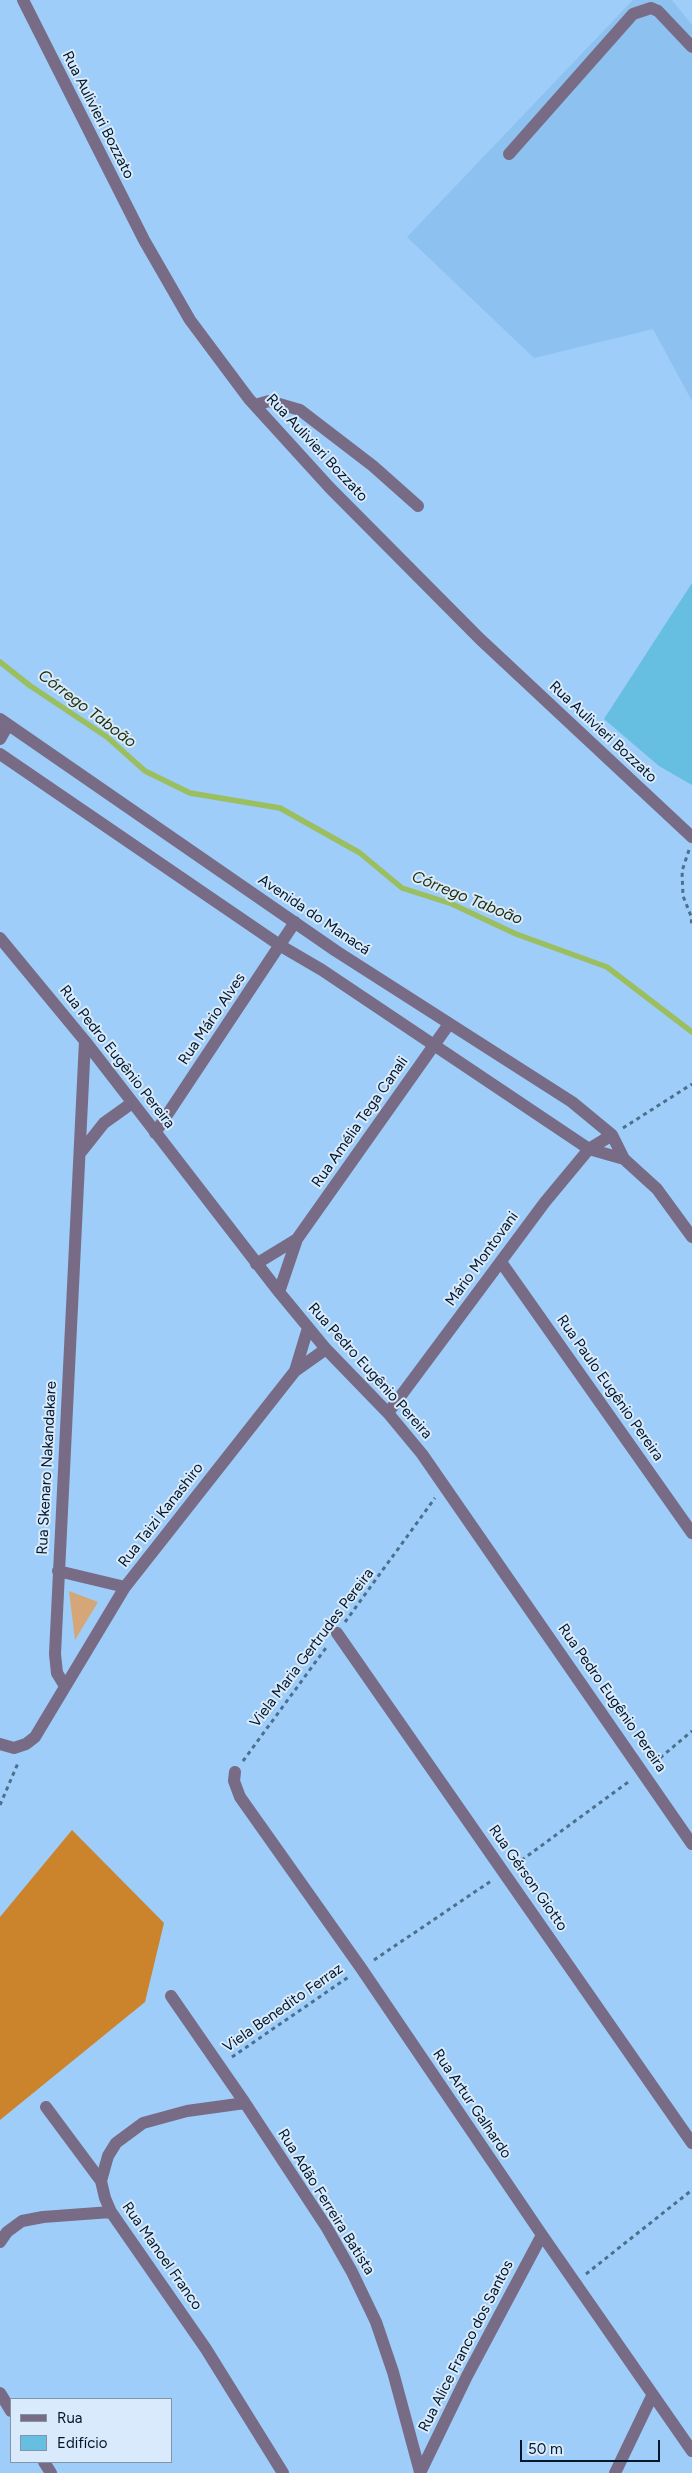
<!DOCTYPE html>
<html>
<head>
<meta charset="utf-8">
<style>
	body { margin:0 }
	#map { position:relative; width:692px; height:2473px; overflow:hidden; background:#9dcdf8; font-family:Figtree,sans-serif }
	canvas { display:block }
	.legend { position:absolute; left:10px; top:2398px; width:162px; height:65px; box-sizing:border-box; background:#d8eafb; border:1px solid #8295a7; margin:0; padding:6px 9px; list-style:none; font-size:15px; color:#001629 }
	.legend li { display:flex; align-items:center; gap:10px; height:25px }
	.legend b { width:25px; border:1px solid #8295a7 }
	.scale { position:absolute; left:520px; top:2440px; width:140px; height:22px; box-sizing:border-box; border:2px solid #001629; border-top:0; padding-left:6px; font-size:15px; line-height:18px; white-space:nowrap; color:#001629; -webkit-text-stroke:4px #d8eafb; paint-order:stroke }
</style>
</head>
<body>
<div id="map">
<canvas width="692" height="2473"></canvas>
<ul class="legend">
<li><b style="height:6px;background:#786b86"></b>Rua</li>
<li><b style="height:14px;background:#66bee1"></b>Edifício</li>
</ul>
<div class="scale">50 m</div>
</div>
<script>
const context = document.querySelector('canvas').getContext('2d');
context.lineJoin = 'round';
function paint(path, color) { context.fillStyle = color; context.fill(path, 'evenodd'); }
const toPath = rows => new Path2D(rows.map(r => 'M' + r).join(''));
function stroke(path, color, width, dash) { context.strokeStyle = color; context.lineWidth = width; context.lineCap = dash ? 'butt' : 'round'; context.setLineDash(dash || []); context.stroke(path); }
function write(font, color, halo, rows, align = 'center') {
  context.font = font + ' Figtree,sans-serif'; context.lineWidth = 4; context.setLineDash([]); context.textBaseline = 'middle'; context.strokeStyle = halo; context.fillStyle = color; for (const [text, x, y, turn = 0] of rows) {
    context.save(); context.translate(x, y); context.rotate((+turn || 0) * Math.PI / 180); context.textAlign = isNaN(turn) ? turn : align; if (halo) context.strokeText(text, 0, 0); context.fillText(text, 0, 0); context.restore();
  }
}
paint(toPath([
	[633,0,672,0,692,25,692,401,653,329,534,358,407,237]
]), '#8dc1f0');
paint(toPath([
	[69,1591,98,1602,75,1640]
]), '#d5a677');
paint(toPath([
	[72,1830,164,1923,145,2002,0,2120,0,1917]
]), '#cb832c');
stroke(toPath([
	[0,662,29,685,107,737,145,771,190,793,280,808,360,853,402,888,452,904,516,934,607,967,692,1032]
]), '#9bbf5e', 5.5);
paint(toPath([
	[692,583,692,785,659,766,604,719]
]), '#66bee1');
stroke(toPath([
	[689,850,682,871,683,896,691,916,692,927],
	[623,1128,692,1084],
	[345,1622,435,1498],
	[243,1761,328,1645],
	[654,1763,692,1731],
	[0,1805,18,1763],
	[515,1865,631,1780],
	[374,1960,491,1881],
	[232,2057,350,1976],
	[586,2274,692,2190]
]), '#4d6f8e', 3, [4, 4]);
stroke(toPath([
	[23,0,144,240,190,320,249,399,330,488,480,639,692,837],
	[509,154,633,14,651,8,658,11,692,47],
	[255,405,269,401,300,410,373,466,418,506],
	[0,719,336,951,572,1102,612,1135,624,1159],
	[0,739,8,725],
	[0,754,281,946,322,970,589,1149,624,1159,657,1189,692,1237],
	[0,938,85,1041,279,1292,326,1349,388,1413,422,1454,692,1844],
	[155,1133,295,922],
	[81,1152,104,1123,132,1103],
	[501,1262,692,1533],
	[256,1264,297,1239],
	[279,1292,297,1239,449,1024],
	[295,1371,308,1328],
	[388,1413,545,1202,589,1149,612,1135],
	[58,1571,125,1587],
	[337,1633,692,2143],
	[65,1686,57,1673,55,1654,85,1041],
	[0,1744,14,1748,26,1744,35,1737,125,1587,295,1371,326,1349],
	[235,1772,234,1781,240,1797,361,1968,542,2235,692,2451],
	[171,1996,245,2103,327,2228,352,2272,376,2322,393,2372,420,2472],
	[245,2103,187,2111,143,2123,116,2143,108,2156,101,2181,105,2198,111,2212,206,2349,283,2473],
	[46,2107,101,2181],
	[0,2242,7,2232,22,2221,43,2217,111,2212],
	[0,2393,11,2411],
	[44,2462,51,2473],
	[420,2473,467,2376,542,2235],
	[615,2473,652,2396]
]), '#786b86', 12);
write('15px', '#001629', '#d8eafb', [
	["Rua Aulivieri Bozzato",98,115,63],
	["Rua Aulivieri Bozzato",317,448,47],
	["Rua Aulivieri Bozzato",603,732,43],
	["Avenida do Manacá",314,915,34],
	["Rua Mário Alves",212,1019,-56],
	["Rua Pedro Eugênio Pereira",117,1057,52],
	["Rua Amélia Tega Canali",360,1122,-55],
	["Mário Montovani",482,1259,-54],
	["Rua Pedro Eugênio Pereira",370,1371,48],
	["Rua Paulo Eugênio Pereira",610,1388,55],
	["Rua Skenaro Nakandakare",47,1468,-87],
	["Rua Taizi Kanashiro",161,1515,-52],
	["Viela Maria Gertrudes Pereira",312,1648,-53],
	["Rua Pedro Eugênio Pereira",612,1698,55],
	["Rua Gérson Giotto",528,1878,55],
	["Viela Benedito Ferraz",283,2008,-35],
	["Rua Artur Galhardo",472,2104,56],
	["Rua Adão Ferreira Batista",326,2202,58],
	["Rua Manoel Franco",162,2256,55],
	["Rua Alice Franco dos Santos",466,2346,-63]
]);
write('italic 16px', '#223007', '#d8eafb', [
	["Córrego Taboão",87,709,37],
	["Córrego Taboão",467,898,22]
]);
</script>
</body>
</html>
